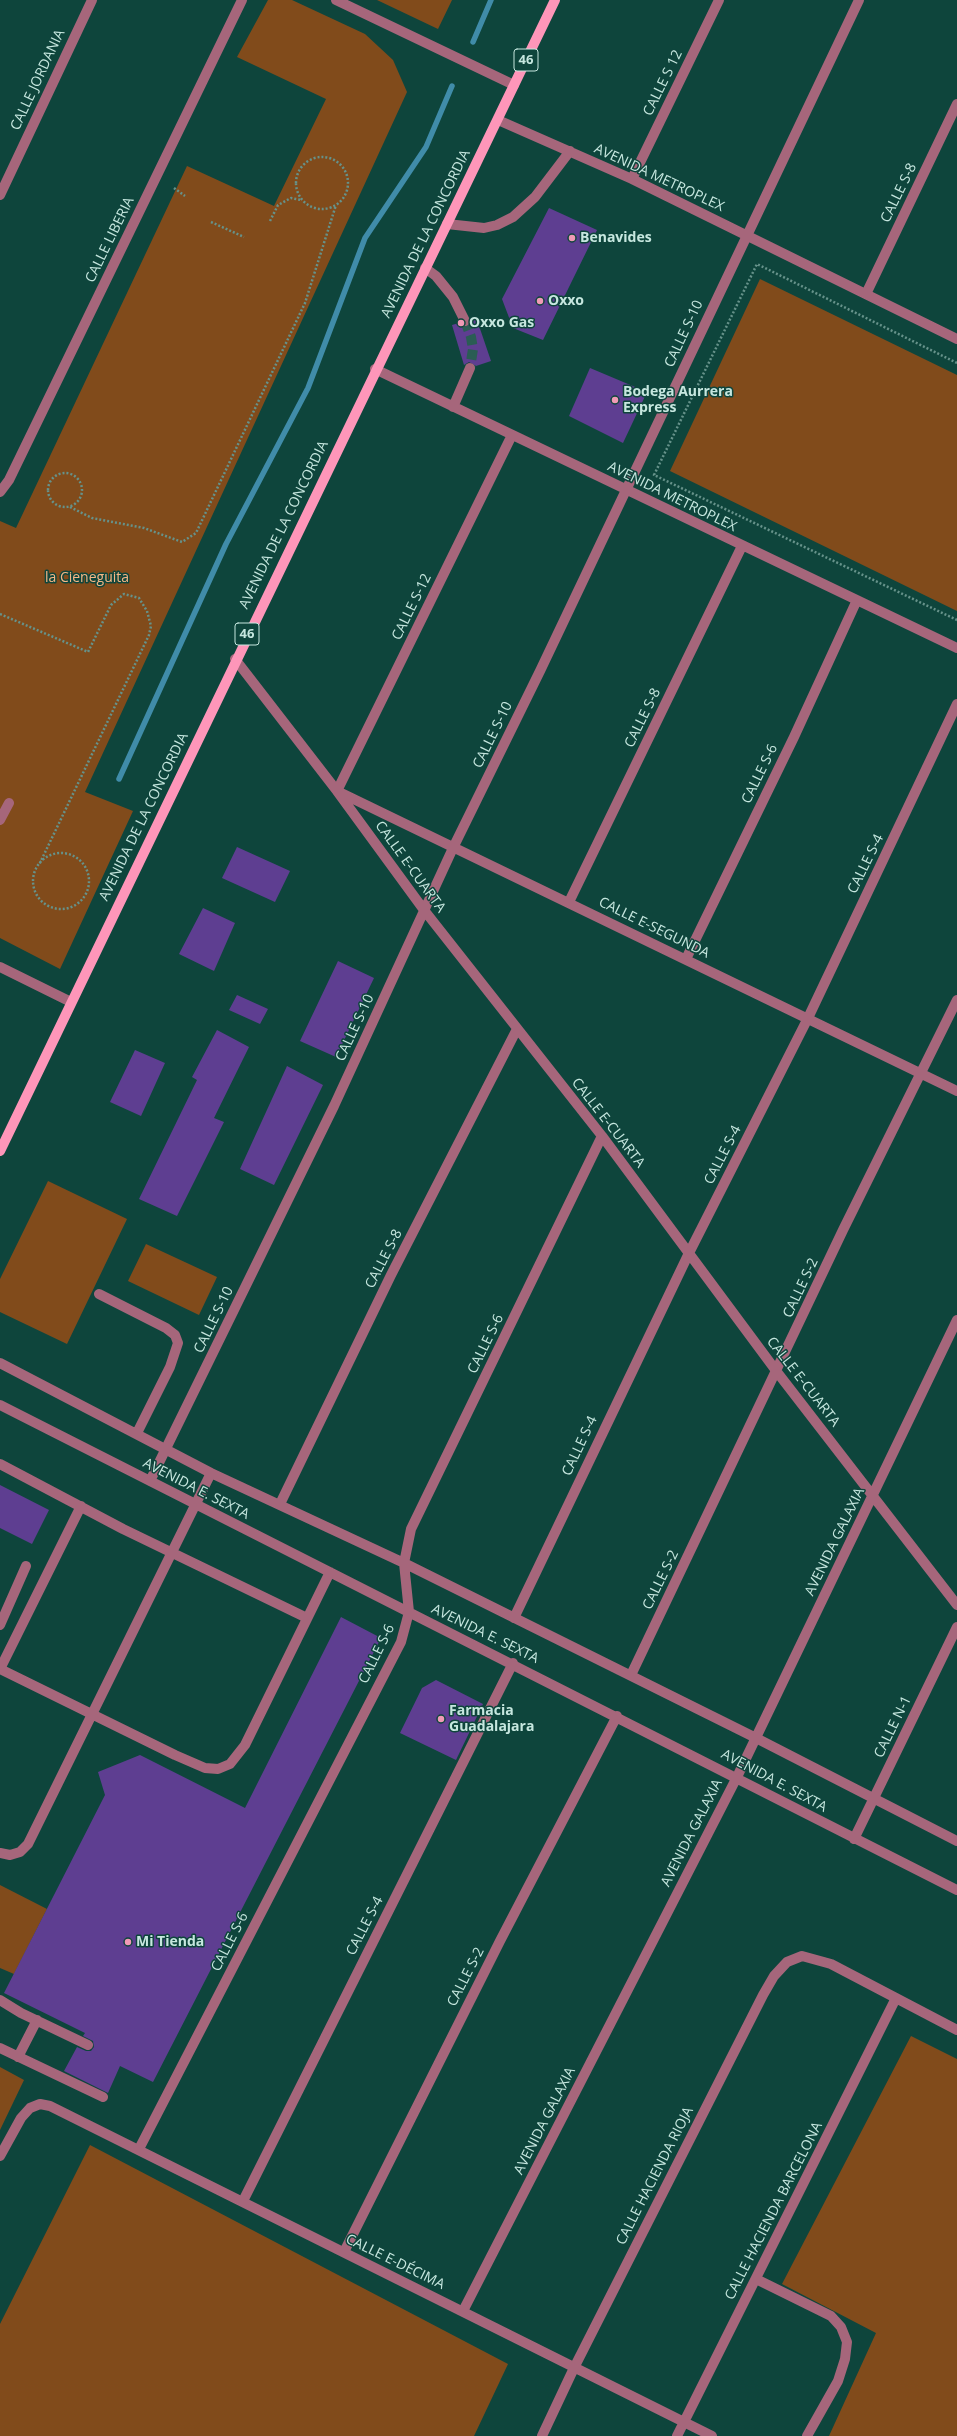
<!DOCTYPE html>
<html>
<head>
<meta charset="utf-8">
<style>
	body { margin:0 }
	canvas { display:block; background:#0e453c }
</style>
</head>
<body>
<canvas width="957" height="2436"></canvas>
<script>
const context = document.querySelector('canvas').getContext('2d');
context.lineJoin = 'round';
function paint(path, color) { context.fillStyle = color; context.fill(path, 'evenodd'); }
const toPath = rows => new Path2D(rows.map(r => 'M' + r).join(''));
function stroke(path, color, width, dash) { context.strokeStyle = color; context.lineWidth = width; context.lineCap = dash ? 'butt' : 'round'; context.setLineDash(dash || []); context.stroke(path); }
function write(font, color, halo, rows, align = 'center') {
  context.font = font + ' "Open Sans",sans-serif'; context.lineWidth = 3; context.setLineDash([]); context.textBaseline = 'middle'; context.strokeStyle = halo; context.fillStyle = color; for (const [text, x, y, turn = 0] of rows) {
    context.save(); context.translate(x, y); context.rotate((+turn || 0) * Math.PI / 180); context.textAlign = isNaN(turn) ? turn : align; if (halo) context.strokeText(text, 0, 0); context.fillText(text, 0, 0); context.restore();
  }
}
paint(toPath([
	[268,0,292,0,365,34,393,60,407,92,85,792,133,811,60,969,0,938,0,521,16,528,187,166,274,206,326,99,237,57],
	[377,0,452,0,438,29],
	[760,279,957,375,957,611,670,471],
	[48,1181,127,1219,67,1344,0,1312,0,1279],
	[146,1244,217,1277,199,1315,128,1281],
	[0,1885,47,1909,14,1974,0,1968],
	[911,2036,957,2059,957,2436,829,2436,876,2333,782,2284],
	[0,2067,24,2080,0,2130],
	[90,2145,508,2364,474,2436,0,2436,0,2324]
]), '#814b1b');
stroke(toPath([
	[473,42,491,0],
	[119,779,226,544,308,388,365,238,426,147,452,86]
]), '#408ca9', 5.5);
paint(toPath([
	[549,208,597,230,543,340,513,328,502,299],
	[476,317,491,361,476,366,469,362,464,365,452,325,459,323,462,327,468,327,471,324,471,319],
	[590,368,647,392,623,443,569,416],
	[237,847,290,871,275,902,222,878],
	[203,908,235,923,214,971,179,954],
	[338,961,374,978,336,1057,300,1041],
	[237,995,268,1009,260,1024,229,1010],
	[217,1030,249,1047,214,1118,224,1122,177,1216,139,1199,197,1080,192,1077],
	[135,1050,165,1063,141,1116,110,1102],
	[287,1066,323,1085,274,1185,240,1169],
	[0,1485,49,1510,32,1544,0,1528],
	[341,1617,381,1638,153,2082,120,2066,108,2093,64,2071,77,2047,86,2051,91,2051,94,2047,93,2041,83,2036,85,2033,4,1993,105,1795,98,1772,140,1755,245,1808],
	[436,1680,483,1704,456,1760,400,1733,422,1688]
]), '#5e3e91');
stroke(toPath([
	[465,321,471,337,473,349,470,368]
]), '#2a5d54', 10, [10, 5]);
stroke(toPath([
	'296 183a26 26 0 1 1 52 0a26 26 0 1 1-52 0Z',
	[174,188,185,196],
	[270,221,278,205,291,198,301,200],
	[211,222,244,237],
	[957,363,757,264,654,475,957,620],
	'48 490a17 17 0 1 1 34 0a17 17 0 1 1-34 0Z',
	[70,507,92,518,144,528,182,542,196,533,305,303,336,205],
	[0,614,88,652,111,605,124,594,139,598,147,611,151,626,149,635,39,865],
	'33 881a28 28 0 1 1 56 0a28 28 0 1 1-56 0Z'
]), '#66928a', 2.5, [2, 2]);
stroke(toPath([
	[336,0,514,85],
	[498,120,632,179,957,339],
	[632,179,719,0],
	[0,195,92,0],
	[447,224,484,228,497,225,513,217,535,197,570,151],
	[425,268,436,276,453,297,465,321],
	[866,294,957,104],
	[375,369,957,648],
	[453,407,470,368],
	[512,435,337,791,957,1091],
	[0,492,9,480,242,0],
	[235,659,337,791,424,910,602,1136,777,1372,957,1605],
	[0,820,9,803],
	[569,902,742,546],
	[686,959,794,737,857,600],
	[0,967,71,1002],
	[99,1294,166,1328,175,1335,178,1343,170,1367,137,1433],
	[0,1363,211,1473,404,1563,756,1738,957,1841],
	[0,1405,957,1890],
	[0,1464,123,1529,307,1618],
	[150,1481,334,1106,453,848,540,671,859,0],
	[280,1504,391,1275,517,1029],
	[514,1618,689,1253,808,1018,957,704],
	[0,1625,26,1566],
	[0,1669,175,1755,205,1768,218,1769,230,1764,245,1745,330,1572],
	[0,1669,81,1506],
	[631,1675,843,1230,957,1000],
	[854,1839,957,1627],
	[0,1853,10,1855,20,1852,28,1844,211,1473],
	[0,2000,21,2013,88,2045],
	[0,2048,103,2097],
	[18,2057,37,2020],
	[139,2149,401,1642,409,1612,404,1563,411,1529,602,1136],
	[0,2156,21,2118,30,2108,40,2104,50,2106,712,2436],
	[243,2201,513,1663],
	[344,2252,500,1941,617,1716],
	[756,2279,831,2316,841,2327,847,2342,845,2359,838,2381,807,2436],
	[463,2311,737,1777,957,1320],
	[542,2436,574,2368,763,1995,774,1976,787,1962,802,1956,831,1964,957,2030],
	[677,2436,896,1998]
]), '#a6667b', 10);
stroke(toPath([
	[0,1151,555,0]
]), '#fe96b9', 10);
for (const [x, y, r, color] of [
	[572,238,4,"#f09ab6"],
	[540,301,4,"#f09ab6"],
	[461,323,4,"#f09ab6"],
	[615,400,4,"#f09ab6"],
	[441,1719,4,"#f09ab6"],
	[128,1942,4,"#f09ab6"]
]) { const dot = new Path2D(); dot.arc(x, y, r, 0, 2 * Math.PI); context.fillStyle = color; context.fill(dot); stroke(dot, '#0e453c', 1.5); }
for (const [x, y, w] of [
	[526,60,24],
	[247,634,24]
]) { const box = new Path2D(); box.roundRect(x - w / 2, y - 11, w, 22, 3); context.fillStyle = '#0e453c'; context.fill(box); stroke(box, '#c6e7df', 1); }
write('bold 13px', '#c6e7df', null, [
	["46",526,60],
	["46",247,634]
]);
write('14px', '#c6e7df', '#0e453c', [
	["CALLE JORDANIA",38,80,-65],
	["CALLE S 12",663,83,-64],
	["AVENIDA METROPLEX",659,178,25],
	["CALLE S-8",899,193,-64],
	["AVENIDA DE LA CONCORDIA",426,234,-64],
	["CALLE LIBERIA",110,240,-64],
	["CALLE S-10",684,334,-65],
	["AVENIDA METROPLEX",672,497,26],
	["AVENIDA DE LA CONCORDIA",284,525,-64],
	["CALLE S-12",412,607,-64],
	["CALLE S-8",643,718,-64],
	["CALLE S-10",493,735,-64],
	["CALLE S-6",760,774,-64],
	["AVENIDA DE LA CONCORDIA",144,817,-64],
	["CALLE S-4",866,864,-64],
	["CALLE E-CUARTA",410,867,54],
	["CALLE E-SEGUNDA",654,928,26],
	["CALLE S-10",355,1028,-65],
	["CALLE E-CUARTA",608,1123,52],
	["CALLE S-4",723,1155,-63],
	["CALLE S-8",384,1259,-63],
	["CALLE S-2",801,1288,-65],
	["CALLE S-10",214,1320,-64],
	["CALLE S-6",486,1344,-64],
	["CALLE E-CUARTA",803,1382,52],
	["CALLE S-4",580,1446,-65],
	["AVENIDA E. SEXTA",196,1489,27],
	["AVENIDA GALAXIA",835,1542,-64],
	["CALLE S-2",661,1580,-64],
	["AVENIDA E. SEXTA",485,1634,26],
	["CALLE S-6",377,1654,-64],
	["CALLE N-1",893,1727,-64],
	["AVENIDA E. SEXTA",774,1781,28],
	["AVENIDA GALAXIA",692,1833,-63],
	["CALLE S-4",365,1926,-63],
	["CALLE S-6",230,1942,-63],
	["CALLE S-2",466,1977,-63],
	["AVENIDA GALAXIA",545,2121,-63],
	["CALLE HACIENDA RIOJA",655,2176,-63],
	["CALLE HACIENDA BARCELONA",774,2211,-63],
	["CALLE E-DÉCIMA",395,2262,26]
]);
write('bold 14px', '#c6e7df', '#0e453c', [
	["Benavides",580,238],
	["Oxxo",548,301],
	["Oxxo Gas",469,323],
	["Bodega Aurrera",623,392],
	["Express",623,408],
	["Farmacia",449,1711],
	["Guadalajara",449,1727],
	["Mi Tienda",136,1942]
], 'left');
write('14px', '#f6b786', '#0e453c', [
	["la Cieneguita",87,578]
]);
</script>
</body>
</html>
